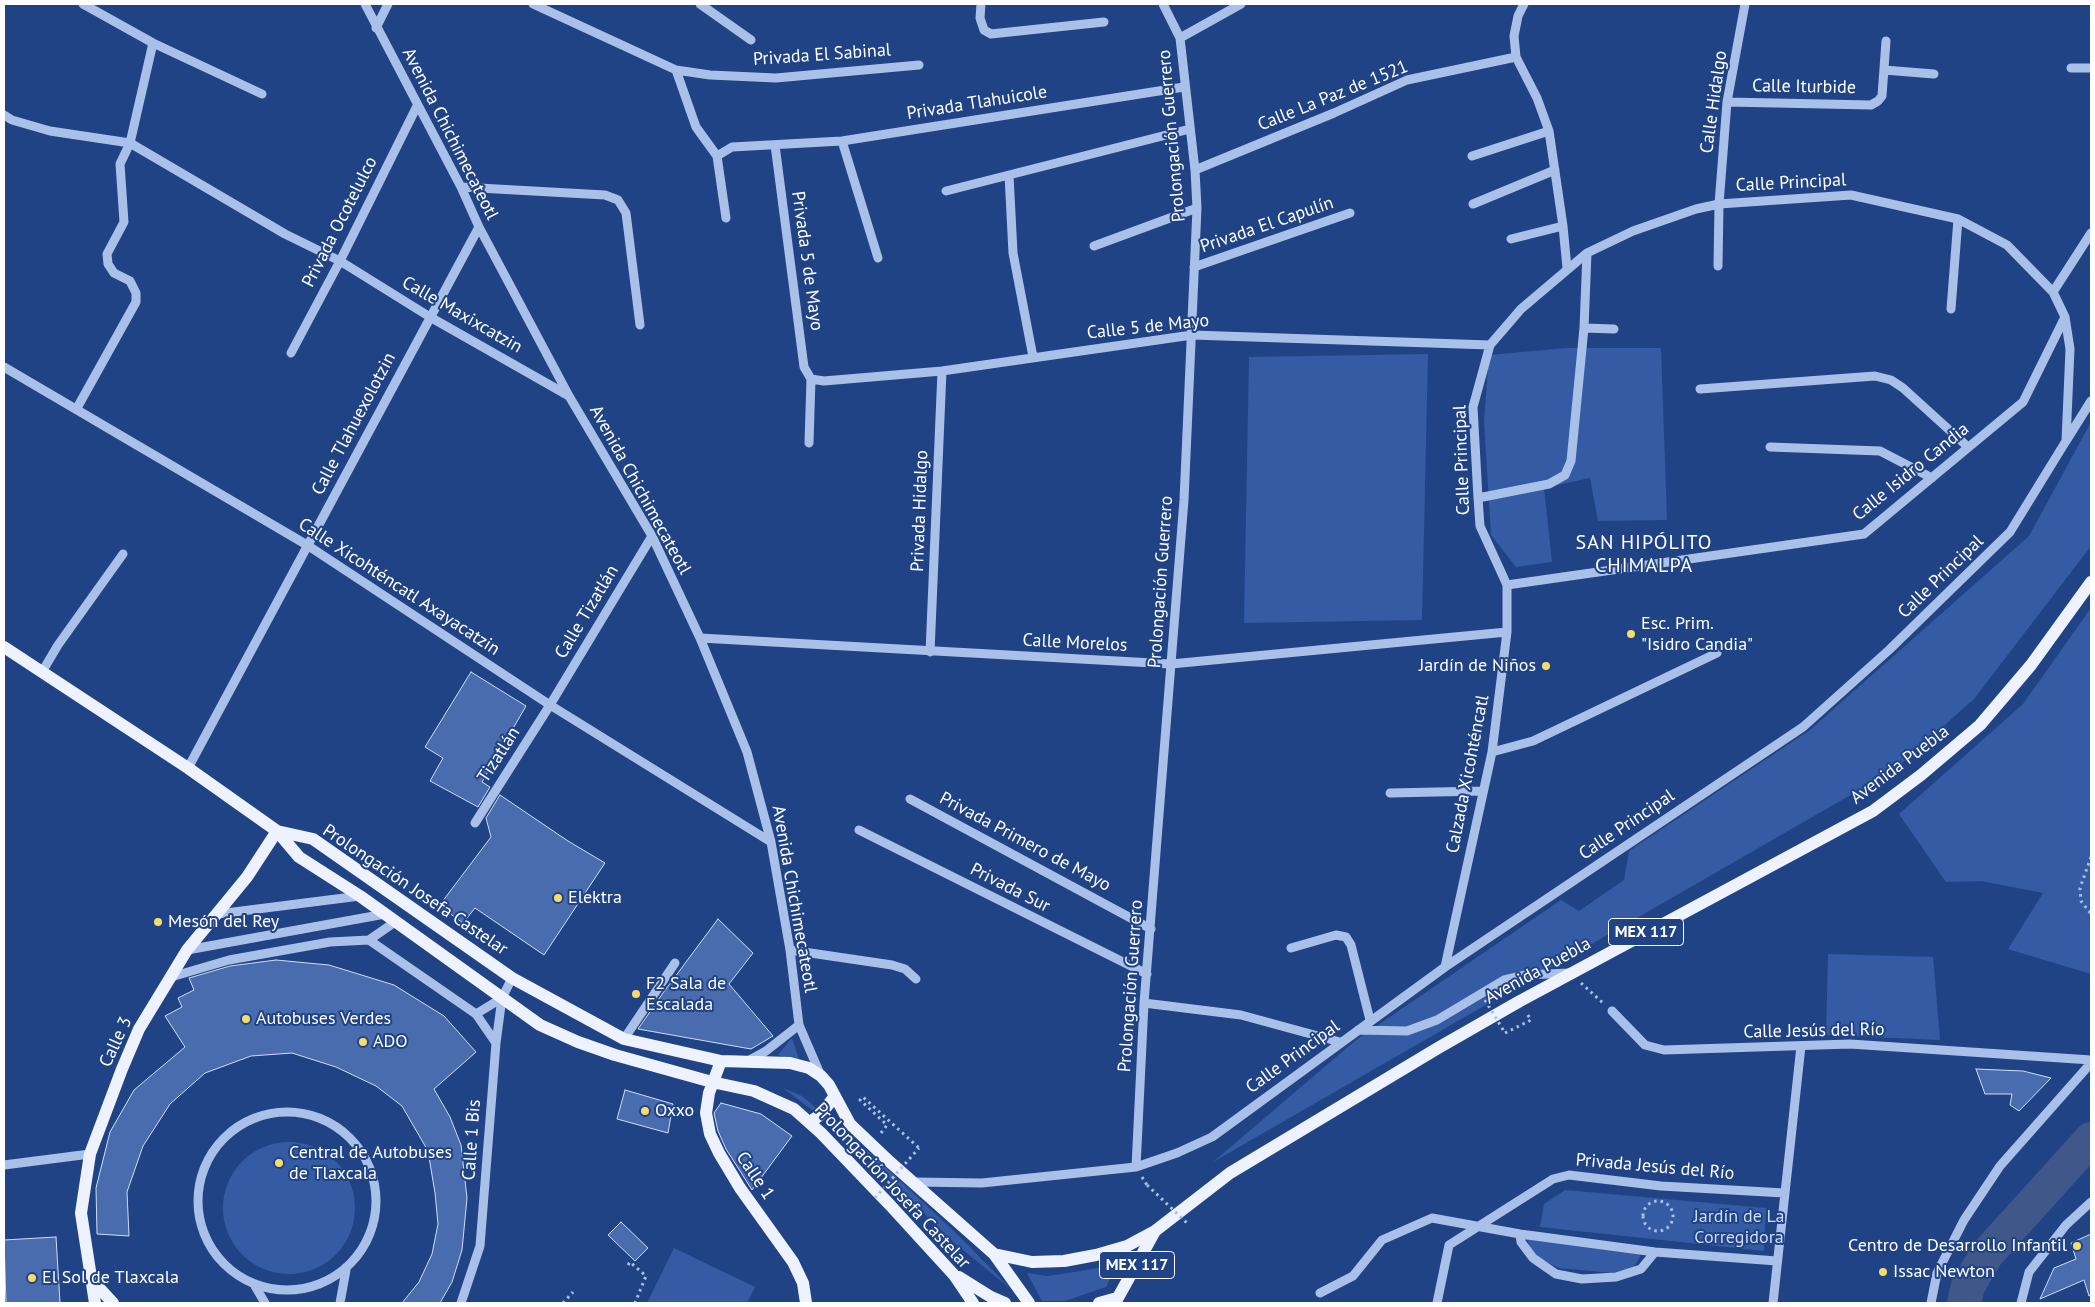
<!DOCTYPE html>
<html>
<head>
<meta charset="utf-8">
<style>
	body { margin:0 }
	#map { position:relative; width:2095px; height:1307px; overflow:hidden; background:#204385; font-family:"PT Sans",sans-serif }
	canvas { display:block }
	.frame { position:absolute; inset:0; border:5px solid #fff; pointer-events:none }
</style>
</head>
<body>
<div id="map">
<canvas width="2095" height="1307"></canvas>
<div class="frame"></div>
</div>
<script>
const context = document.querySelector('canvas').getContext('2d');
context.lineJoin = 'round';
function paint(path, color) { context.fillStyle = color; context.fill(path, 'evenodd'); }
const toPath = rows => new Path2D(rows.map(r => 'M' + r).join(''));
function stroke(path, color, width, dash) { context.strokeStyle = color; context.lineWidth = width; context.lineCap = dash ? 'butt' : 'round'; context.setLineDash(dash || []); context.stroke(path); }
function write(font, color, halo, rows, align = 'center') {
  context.font = font + ' "PT Sans",sans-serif'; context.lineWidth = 4; context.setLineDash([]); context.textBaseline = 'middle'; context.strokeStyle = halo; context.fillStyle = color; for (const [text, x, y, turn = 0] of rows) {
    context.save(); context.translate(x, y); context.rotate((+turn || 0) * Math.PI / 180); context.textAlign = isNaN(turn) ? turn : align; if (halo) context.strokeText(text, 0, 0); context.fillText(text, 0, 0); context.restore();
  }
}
paint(toPath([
	[1566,348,1661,348,1667,520,1598,521,1590,478,1544,488,1552,562,1516,567,1491,535,1484,421,1489,355],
	[1428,354,1422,620,1244,623,1249,357],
	[2091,422,2091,546,1974,699,1894,770,1213,1162,1356,1040,1561,900,1579,911,1624,880,1629,851,1810,730,2029,536],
	[2091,608,2091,974,2008,949,2043,893,1981,881,1946,882,1899,814,2023,704],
	[1828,954,1933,957,1940,1040,1826,1035],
	[792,1038,800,1062,778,1055],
	[783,1088,802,1096,877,1159,958,1235,1011,1289,952,1241,864,1154,828,1122],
	'223 1208a66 66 0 1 1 132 0a66 66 0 1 1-132 0Z',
	[1565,1190,1766,1208,1764,1251,1540,1227,1544,1204],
	[1527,1239,1642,1253,1634,1267,1613,1273,1559,1268,1533,1255],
	[674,1248,755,1287,747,1303,647,1303],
	[1118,1261,1106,1287,1065,1301,1042,1301,1027,1273,1047,1276,1068,1273,1098,1268]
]), '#345ba3');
stroke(toPath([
	[1964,1303,1968,1286,1987,1254,2091,1139]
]), '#3f5889', 34);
const building = toPath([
	[471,672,526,706,482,782,490,787,478,807,430,781,443,758,425,747,471,672],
	[500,795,568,841,605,863,544,955,475,908,463,923,439,906,491,837,486,818,500,795],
	[718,919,753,953,729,984,773,1036,751,1049,638,1029,663,993,718,919],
	[276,960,329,965,394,985,444,1016,476,1052,434,1089,450,1117,461,1145,467,1198,462,1250,452,1282,440,1303,402,1303,419,1282,432,1254,438,1224,435,1193,428,1151,402,1106,376,1086,336,1067,292,1053,251,1056,205,1073,170,1104,143,1146,127,1192,129,1236,97,1234,96,1188,110,1132,134,1090,185,1047,165,1016,182,1007,178,998,194,990,189,978,230,966,276,960],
	[1976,1069,2023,1071,2051,1078,2019,1111,2010,1105,2012,1094,1985,1094,1976,1069],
	[625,1090,673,1104,668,1133,617,1119,625,1090],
	[721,1103,761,1114,792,1136,752,1190,726,1149,718,1131,714,1113,721,1103],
	[621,1222,648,1248,635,1261,608,1235,621,1222],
	[2091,1234,2091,1295,2089,1296,2084,1280,2040,1299,2054,1268,2076,1259,2071,1243,2091,1234],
	[56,1237,60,1303,6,1303,4,1240,56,1237]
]);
paint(building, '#496cae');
stroke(building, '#ceddf7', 1);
stroke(toPath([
	[2091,857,2080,888,2081,901,2091,914],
	[1581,983,1603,1003],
	[1505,1033,1531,1020,1526,1012],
	[881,1133,887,1125,860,1100,863,1097,919,1148],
	[1142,1177,1147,1185],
	'1643 1216a15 15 0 1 1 30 0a15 15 0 1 1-30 0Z',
	[628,1265,630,1262,646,1276,635,1303],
	[563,1303,573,1292]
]), '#a9c0e9', 3, [2.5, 4]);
stroke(toPath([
	[83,4,153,43,262,94],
	[365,4,461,187,479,227,569,396,652,536,700,638,747,752,771,842,790,950,799,1025,821,1076],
	[533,4,676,70,710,75,776,78,919,65],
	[700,4,751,40],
	[981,4,980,18,984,30,991,34,1104,22],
	[1524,4,1518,16,1514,36,1516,57,1537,98,1549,131,1563,226,1567,268],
	[376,28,388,4],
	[1180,38,1241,4],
	[2071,68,2091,68],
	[676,70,696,127,717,156],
	[1884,70,1934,74],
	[1727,102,1871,105,1878,101,1882,96,1886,41],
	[4,115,12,120,50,131,130,143,285,234,340,261,430,317,569,396],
	[842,141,878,258],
	[775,145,804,367,811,379],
	[1472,156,1549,131],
	[1195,170,1334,113,1407,80,1516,57],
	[1009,175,1013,253,1033,357],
	[461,187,605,195,618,200,626,213,640,325],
	[946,191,1190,129],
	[1473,204,1555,170],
	[726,218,717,156,732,147,842,141,1184,87],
	[1511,239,1563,226],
	[1094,246,1197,208],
	[1718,266,1719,204,1727,102,1745,4],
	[1194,267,1350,213],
	[2053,292,2091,233],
	[1951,309,1958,219],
	[1584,328,1614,329],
	[291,353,340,261,417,106],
	[4,367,307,545,550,705,771,842],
	[811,379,824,381,942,371,1192,335,1490,345],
	[1700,389,1875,376,1891,380,1903,388,1968,447],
	[77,408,136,302,136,293,130,281,114,273,108,264,107,254,124,222,120,164,130,143,153,43],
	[2066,441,2091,401],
	[809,443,811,379],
	[1770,447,1880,451,1932,478],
	[1478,498,1549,484,1565,475,1571,461,1584,328,1587,253],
	[1507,585,1864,534,2023,402,2065,317],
	[700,638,1171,664,1507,632],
	[930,652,942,371],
	[42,672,58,645,123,554],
	[1492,752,1533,741,1717,653],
	[188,768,479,227],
	[1390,793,1483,791],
	[910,799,1151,929],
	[475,823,550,705,652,536],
	[859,830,1147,974],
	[218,914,360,896],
	[369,940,395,922],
	[1291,948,1336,935,1346,937,1351,945,1370,1020],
	[187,950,385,914],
	[790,950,892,965,905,969,916,979],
	[171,977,229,960,330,942,369,940,476,1014,496,1043],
	[1144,1003,1241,1015,1340,1042],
	[1612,1011,1645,1045,1664,1050,1850,1044,2091,1060],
	[476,1014,502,998],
	[1358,1030,1407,1031,1437,1020,1504,980,1526,975,1569,973],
	[624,1039,675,963],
	[748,1061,766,1051,799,1025],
	'198 1201a89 89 0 1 1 178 0a89 89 0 1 1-178 0Z',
	[4,1165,90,1154],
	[1136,1167,1144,1003,1184,500,1197,208,1195,170,1180,38,1163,4],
	[915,1182,982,1183,1136,1167,1177,1153,1212,1137,1445,967,1803,727,1889,650,2010,532,2066,441,2070,349,2065,317,2053,292,2007,245,1958,219,1851,195,1719,204,1696,209,1633,231,1587,253,1521,309,1490,345,1473,407,1478,498,1480,526,1507,585,1507,632,1492,752,1445,967],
	[1520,1234,1521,1242,1533,1258,1556,1274,1582,1279,1616,1277,1641,1269,1655,1252],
	[255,1286,265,1303],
	[1320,1293,1353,1276,1382,1240,1432,1218,1520,1234,1655,1252,1777,1261],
	[340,1303,346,1270],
	[461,1303,480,1246,496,1043,502,998,512,978],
	[1437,1303,1449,1245,1553,1179,1569,1175,1661,1186,1784,1193],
	[1773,1303,1801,1046],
	[1931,1303,1937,1273,1964,1220,2000,1166,2091,1063],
	[2021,1303,2029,1272,2066,1225,2091,1202]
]), '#a9c0e9', 9);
stroke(toPath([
	[4,647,188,768,277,831,299,857,360,896,540,1025,578,1042,615,1055,712,1082,754,1091,794,1109,821,1133,890,1205,954,1275,973,1303],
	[277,831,313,839,512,978,624,1039,721,1061,790,1063,809,1068,821,1076,829,1085,850,1124,890,1162,994,1254,1029,1303],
	[721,1061,709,1093,706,1113,710,1134,719,1153,740,1188,793,1262,803,1283,806,1303],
	[810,1122,820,1115,835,1096],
	[994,1254,1032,1262,1064,1261,1096,1255,1127,1246,1155,1231],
	[959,1277,991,1297,1005,1303],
	[91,1279,113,1303],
	[95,1303,81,1213,90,1154,122,1069,139,1029,187,950,247,877,277,831],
	[1099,1303,1117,1298],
	[1115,1303,1155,1231,1230,1173,1438,1048,1520,1001,1873,811,1921,775,1980,725,2031,665,2091,582]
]), '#edf2fe', 12);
stroke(toPath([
	[1485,1000,1505,1033],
	[1147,1185,1187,1223],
	[875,1198,919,1148]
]), '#a9c0e9', 3, [2.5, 4]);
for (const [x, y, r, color] of [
	[1631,634,5,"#f6dc6a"],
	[1546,666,5,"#f6dc6a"],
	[558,898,5,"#f6dc6a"],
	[158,922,5,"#f6dc6a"],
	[636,994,5,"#f6dc6a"],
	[246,1019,5,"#f6dc6a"],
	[363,1042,5,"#f6dc6a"],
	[645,1111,5,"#f6dc6a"],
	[279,1163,5,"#f6dc6a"],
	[2077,1246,5,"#f6dc6a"],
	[1883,1272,5,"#f6dc6a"],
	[32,1278,5,"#f6dc6a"]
]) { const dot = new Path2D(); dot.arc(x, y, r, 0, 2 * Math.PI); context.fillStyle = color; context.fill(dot); stroke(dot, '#204385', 2); }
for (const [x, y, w] of [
	[1646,932,75],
	[1137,1265,75]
]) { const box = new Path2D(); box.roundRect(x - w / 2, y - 13.5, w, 27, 4); context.fillStyle = '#204385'; context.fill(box); stroke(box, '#fff', 1); }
write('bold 16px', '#fff', null, [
	["MEX 117",1646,932],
	["MEX 117",1137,1265]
]);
write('18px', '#fff', '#204385', [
	["Privada El Sabinal",822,55,-4],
	["Calle Iturbide",1804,87,1],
	["Calle La Paz de 1521",1333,96,-22],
	["Calle Hidalgo",1714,102,-82],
	["Privada Tlahuicole",977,103,-9],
	["Avenida Chichimecateotl",450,134,63],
	["Prolongación Guerrero",1172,136,-95],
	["Calle Principal",1791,183,-3],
	["Privada Ocotelulco",340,222,-63],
	["Privada El Capulín",1267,225,-19],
	["Privada 5 de Mayo",807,261,82],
	["Calle Maxixcatzin",462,315,30],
	["Calle 5 de Mayo",1148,327,-6],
	["Calle Tlahuexolotzin",354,424,-62],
	["Calle Principal",1462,460,-92],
	["Calle Isidro Candia",1911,472,-39],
	["Avenida Chichimecateotl",640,490,61],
	["Privada Hidalgo",920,511,-88],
	["Calle Principal",1941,577,-44],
	["Prolongación Guerrero",1161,582,-86],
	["Calle Xicohténcatl Axayacatzin",399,587,33],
	["Calle Tizatlán",587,612,-59],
	["Calle Morelos",1075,643,3],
	["Tizatlán",499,755,-57],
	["Avenida Puebla",1900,765,-37],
	["Calzada Xicohténcatl",1468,774,-79],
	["Calle Principal",1627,825,-34],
	["Privada Primero de Mayo",1025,842,28],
	["Privada Sur",1010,888,27],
	["Prolongación Josefa Castelar",415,890,34],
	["Avenida Chichimecateotl",794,899,80],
	["Avenida Puebla",1538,971,-29],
	["Prolongación Guerrero",1131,986,-86],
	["Calle Jesús del Río",1814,1031,-1],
	["Calle 3",116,1042,-65],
	["Calle Principal",1293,1057,-36],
	["Calle 1 Bis",472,1140,-86],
	["Privada Jesús del Río",1655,1167,5],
	["Calle 1",755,1176,56],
	["Prolongación Josefa Castelar",892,1186,47]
]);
write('18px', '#fff', '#204385', [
	["Esc. Prim.",1641,624],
	["\"Isidro Candia\"",1641,645],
	["Jardín de Niños",1536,666,"right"],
	["Elektra",568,898],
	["Mesón del Rey",168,922],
	["F2 Sala de",646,984],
	["Escalada",646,1005],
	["Autobuses Verdes",256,1019],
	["ADO",373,1042],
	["Oxxo",655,1111],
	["Central de Autobuses",289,1153],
	["de Tlaxcala",289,1174],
	["Centro de Desarrollo Infantil",2067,1246,"right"],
	["Issac Newton",1893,1272],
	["El Sol de Tlaxcala",42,1278]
], 'left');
write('18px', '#ceddf7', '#204385', [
	["Jardín de La",1739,1217],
	["Corregidora",1739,1238]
]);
context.letterSpacing = '1px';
write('20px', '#fff', '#204385', [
	["SAN HIPÓLITO",1644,543],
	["CHIMALPA",1644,566]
]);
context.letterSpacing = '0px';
</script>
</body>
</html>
